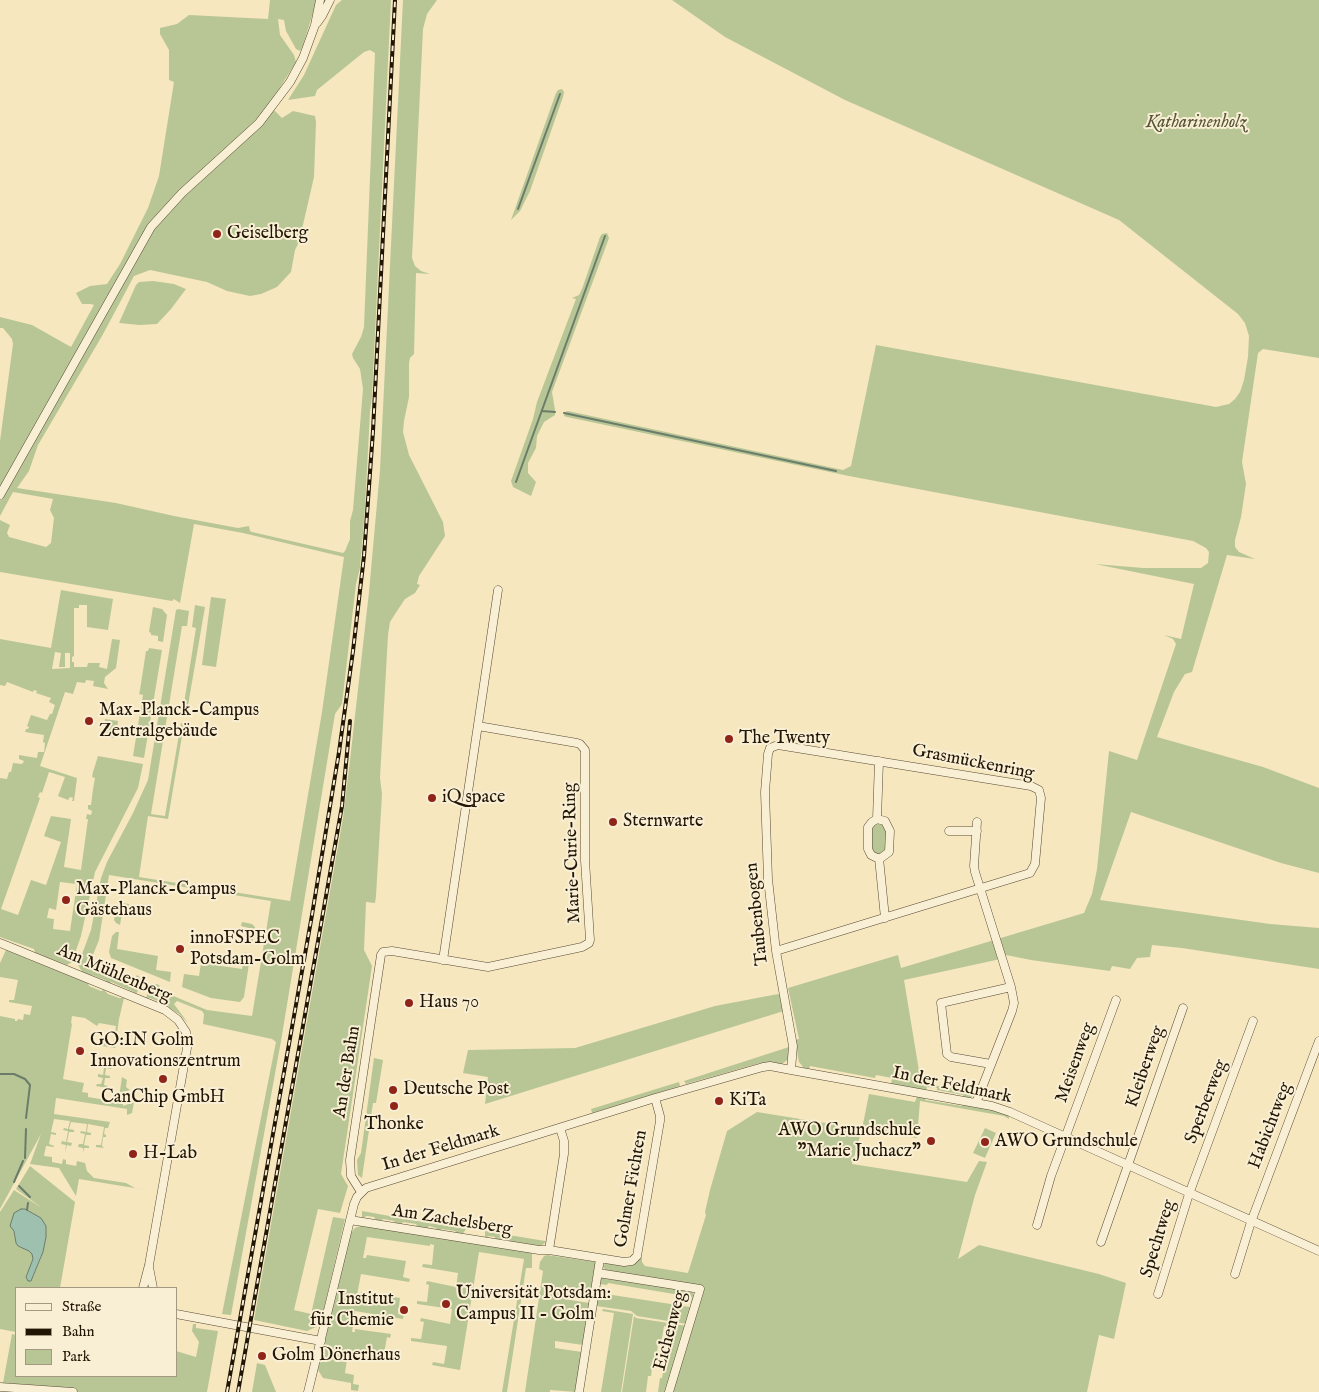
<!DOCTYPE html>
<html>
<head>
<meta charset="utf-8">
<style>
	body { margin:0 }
	#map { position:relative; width:1319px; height:1392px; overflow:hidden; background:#f6e7bf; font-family:"IM FELL English",serif }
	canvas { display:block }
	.legend { position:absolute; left:15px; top:1287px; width:162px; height:90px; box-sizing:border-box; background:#f9efd5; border:1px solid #a39881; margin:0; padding:6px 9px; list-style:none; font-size:15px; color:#211504 }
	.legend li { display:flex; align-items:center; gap:10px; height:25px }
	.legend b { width:25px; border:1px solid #a39881 }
</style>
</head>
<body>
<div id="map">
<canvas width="1319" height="1392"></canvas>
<ul class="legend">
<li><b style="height:6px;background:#f9efd5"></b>Straße</li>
<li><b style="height:6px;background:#211504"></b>Bahn</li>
<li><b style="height:14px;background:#b8c695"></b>Park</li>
</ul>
</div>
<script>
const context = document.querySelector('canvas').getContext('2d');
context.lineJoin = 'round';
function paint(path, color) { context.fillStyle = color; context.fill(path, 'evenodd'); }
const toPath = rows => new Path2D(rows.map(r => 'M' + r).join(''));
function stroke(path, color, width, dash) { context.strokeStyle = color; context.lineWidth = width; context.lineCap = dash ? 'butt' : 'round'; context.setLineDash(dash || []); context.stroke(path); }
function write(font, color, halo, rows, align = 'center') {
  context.font = font + ' "IM FELL English",serif'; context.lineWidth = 4; context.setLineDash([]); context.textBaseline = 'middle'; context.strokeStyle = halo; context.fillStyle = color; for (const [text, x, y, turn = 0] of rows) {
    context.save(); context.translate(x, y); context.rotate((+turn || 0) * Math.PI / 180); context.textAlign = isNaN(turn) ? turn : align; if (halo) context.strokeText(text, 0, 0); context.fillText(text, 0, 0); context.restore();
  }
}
paint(toPath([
	[270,0,317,0,303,45,300,51,296,49,286,31,284,20,278,19,280,35,294,55,296,62,269,105,282,118,293,111,315,116,316,122,314,177,299,242,295,250,291,272,277,287,261,294,250,296,227,291,207,282,150,270,134,276,102,336,38,445,29,471,17,488,116,503,174,516,238,528,249,526,250,531,252,532,343,553,345,551,350,539,350,521,353,510,363,389,360,369,353,358,352,354,361,337,364,327,375,53,370,50,364,52,317,90,315,96,288,100,304,75,336,5,342,0,391,0,372,397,370,412,365,508,360,568,356,584,342,704,335,714,281,1041,231,1315,222,1314,276,1042,272,1039,203,1024,204,1014,202,1011,177,1001,174,1004,188,1023,179,1014,169,1008,168,1005,150,998,146,999,149,987,151,985,157,984,160,986,159,990,207,1010,252,1016,271,901,109,875,99,940,90,962,134,981,137,975,141,978,142,983,136,994,134,992,111,982,109,984,105,980,92,975,89,976,83,973,78,965,91,930,101,878,107,862,133,813,148,780,176,610,178,609,189,611,187,626,182,626,151,814,165,816,181,723,184,724,168,819,148,816,139,877,290,901,322,712,344,557,243,533,194,524,180,603,174,599,172,601,0,572,0,520,10,525,7,533,9,537,46,547,51,543,54,518,50,510,53,499,13,492,0,516,0,501,7,488,0,489,0,441,13,344,12,339,3,328,0,328,0,317,32,325,71,347,94,305,91,304,82,304,76,293,90,286,107,284,120,264,148,208,159,176,174,82,169,80,169,50,160,34,160,28,177,24,189,15,268,19],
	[403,0,437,0,427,14,423,29,412,258,415,266,421,271,430,274,416,273,414,354,410,358,409,363,409,397,404,421,403,432,409,455,443,522,445,536,419,576,417,584,420,585,415,593,405,599,397,611,390,622,388,635,380,778,382,794,376,896,375,903,366,902,364,950,372,966,341,1174,348,1186,340,1213,318,1209,294,1310,311,1314,333,1217,345,1219,322,1317,316,1327,307,1331,254,1320,343,818,350,760,369,592,380,470],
	[672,0,1319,0,1319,358,1263,349,1258,353,1242,462,1246,484,1241,517,1235,540,1235,547,1239,552,1255,559,1227,555,1192,672,1185,674,1174,692,1157,737,1263,767,1319,788,1319,873,1281,863,1131,812,1100,900,1270,924,1319,928,1319,969,1182,948,1152,945,1150,957,1137,958,1130,969,1112,966,1110,971,1031,960,1006,955,996,960,904,980,921,1083,973,1092,971,1098,963,1097,963,1095,937,1090,937,1088,927,1087,926,1091,891,1085,892,1078,876,1075,875,1078,810,1066,809,1069,804,1068,799,1062,795,1040,799,1039,788,988,898,955,901,968,1084,913,1092,894,1097,869,1109,751,1137,760,1176,644,1173,639,1164,635,1181,639,1194,584,1095,564,1143,568,1201,568,1208,563,1209,552,1206,548,1193,541,849,476,567,417,564,416,565,412,568,411,843,470,851,466,876,345,1216,407,1229,404,1235,399,1240,392,1244,380,1248,357,1249,336,1245,323,1238,314,1119,220,845,100,725,37],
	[562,89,564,92,563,97,530,191,520,211,511,220,556,93,558,90],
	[607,233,609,238,552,392,555,410,555,415,544,422,537,436,536,448,528,463,528,473,536,482,531,496,513,487,511,481,533,419,537,402,576,299,572,298,579,295,582,289,600,237,602,234],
	[153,281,174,284,186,289,171,309,157,324,139,325,119,323,136,285,139,282],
	[61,590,113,599,108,630,87,627,87,605,79,605,79,608,74,608,74,656,72,657,72,662,74,662,74,667,87,667,88,663,100,663,99,667,107,669,112,639,120,640,116,668,105,677,104,683,108,689,93,686,94,681,86,680,85,683,77,682,73,694,65,692,40,766,77,778,74,801,72,801,73,798,70,797,68,800,58,796,65,777,49,772,42,793,40,792,38,797,40,798,1,909,18,915,31,880,46,885,61,842,44,836,51,816,71,819,64,867,81,870,88,819,86,819,87,814,91,815,92,811,88,809,88,805,91,805,93,789,95,778,92,777,93,772,98,756,143,764,138,788,95,872,81,936,72,962,67,965,35,953,34,949,0,937,0,778,7,779,9,772,11,772,13,763,22,764,24,761,19,759,19,755,37,758,38,752,44,752,45,743,43,742,44,735,25,732,26,729,28,729,29,727,27,726,31,715,47,720,50,714,52,714,55,705,49,702,51,698,36,693,37,691,34,690,33,692,7,682,5,686,0,685,0,639,51,648],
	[55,652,61,653,59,667,65,667,65,653,70,653,70,668,52,669],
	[60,882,77,884,70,931,53,929,54,919,47,918,49,908,56,910],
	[211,597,226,599,216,667,202,665],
	[195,605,205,607,186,717,182,716,196,628,192,627],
	[153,607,162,609,167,615,163,642,158,641,158,636,151,635,151,633,149,632],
	[149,648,162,650,144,758,133,756,143,695,139,694,140,690,146,651,148,651],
	[105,719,118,721,116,738,103,736],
	[875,823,882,823,887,827,888,850,880,855,871,851,870,832],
	[121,903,129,904,128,908,123,908,120,925,116,923,114,920,116,907],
	[242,922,252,924,255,927,252,944,249,945,246,945,249,928,241,926],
	[116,932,119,932,117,949,158,956,156,970,171,972,170,982,111,958,109,952,112,936],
	[6,950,88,983,89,986,101,991,104,990,108,994,119,998,124,998,119,1019,115,1048,102,1046,103,1043,113,1045,116,1026,99,1023,97,1026,85,1018,72,1016,71,1023,72,1024,63,1079,84,1083,82,1092,88,1093,88,1097,112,1101,114,1096,119,1097,122,1077,127,1080,126,1087,130,1090,124,1092,123,1106,134,1102,132,1113,127,1115,127,1109,56,1098,54,1114,110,1122,108,1128,105,1128,104,1134,106,1135,106,1137,103,1137,102,1146,104,1148,96,1147,96,1145,101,1145,104,1127,88,1124,87,1132,91,1133,91,1135,86,1135,84,1145,89,1146,89,1148,84,1148,83,1153,83,1148,78,1147,79,1144,83,1144,85,1134,80,1133,81,1131,86,1132,87,1124,71,1122,69,1129,74,1130,74,1132,69,1132,67,1142,72,1143,71,1146,67,1145,65,1153,66,1145,61,1144,62,1141,66,1142,68,1131,63,1130,64,1128,68,1129,70,1121,54,1119,51,1132,56,1133,56,1135,51,1134,49,1144,54,1146,54,1147,46,1146,44,1156,52,1157,52,1162,62,1164,63,1159,66,1160,66,1164,76,1166,77,1161,85,1163,87,1171,94,1178,126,1183,135,1188,153,1191,79,1179,76,1196,59,1168,30,1164,41,1134,0,1209,0,1016,15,1019,15,1021,17,1021,18,1019,23,1020,24,1014,30,1015,32,1006,9,1002,9,1000,14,1000,18,980,0,977,0,963],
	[245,952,250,957,244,997,240,1002,211,998,182,987,184,974,199,976,201,963,242,969],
	[778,994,784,998,787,1010,485,1104,488,1077,463,1073,468,1050,575,1048,715,1006],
	[792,1046,790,1058,782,1064,760,1063,686,1084,684,1081],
	[101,1055,113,1057,113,1059,108,1059,107,1065,112,1066,111,1069,106,1068,105,1075,110,1076,110,1078,105,1078,104,1085,108,1086,108,1088,96,1086,97,1084,101,1084,103,1078,98,1077,98,1074,103,1075,104,1068,99,1067,100,1064,105,1064,105,1058,101,1057],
	[374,1058,383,1060,376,1103,373,1103,362,1178,358,1175,357,1160,361,1153],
	[679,1082,680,1086,592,1113,591,1109],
	[869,1094,915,1102,917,1096,925,1097,925,1100,962,1106,963,1103,991,1109,1009,1116,1009,1119,1004,1116,920,1101,917,1138,862,1129,852,1164,967,1182,979,1161,987,1162,975,1195,958,1259,979,1245,1099,1274,1126,1283,1114,1339,1099,1335,1087,1392,658,1392,660,1378,662,1378,665,1361,667,1361,670,1345,672,1345,674,1328,664,1326,661,1344,658,1344,656,1360,653,1360,651,1376,648,1376,646,1392,622,1392,634,1316,636,1318,687,1326,687,1324,637,1316,631,1311,596,1306,598,1291,606,1292,606,1294,690,1307,692,1297,608,1283,607,1285,600,1284,601,1278,602,1277,691,1290,695,1297,700,1289,606,1271,603,1266,607,1262,640,1257,642,1257,642,1262,645,1266,688,1273,706,1215,705,1212,710,1190,727,1131,757,1112,862,1129],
	[985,1128,996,1133,985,1158,973,1153],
	[30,1166,75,1202,60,1288,16,1288,16,1332,0,1329,0,1212,14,1190,42,1208,16,1189],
	[25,1209,41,1218,46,1237,41,1258,31,1281,28,1280,26,1277,33,1259,32,1254,29,1251,18,1246,16,1243,14,1231],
	[362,1211,423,1222,466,1229,462,1235,457,1234,455,1231,442,1229,440,1231,437,1231,436,1228,429,1226,427,1229,417,1227,416,1224,403,1222,400,1225,396,1224,394,1221,383,1219,380,1221,377,1221,374,1217,367,1216,362,1218],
	[363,1225,529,1252,532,1254,532,1268,526,1268,507,1392,502,1392,524,1259,479,1252,460,1370,432,1365,433,1362,444,1364,447,1346,411,1341,411,1338,421,1339,424,1322,420,1321,421,1318,450,1324,452,1309,417,1304,417,1301,427,1302,429,1285,426,1284,427,1281,456,1287,458,1273,422,1267,423,1264,432,1265,434,1245,430,1244,430,1246,367,1237,363,1258,366,1258,367,1255,406,1261,403,1277,410,1279,409,1282,361,1274,357,1295,360,1295,361,1292,400,1298,398,1314,404,1315,403,1319,355,1311,352,1332,355,1332,355,1329,391,1334,390,1338,387,1337,384,1354,388,1355,387,1358,348,1352,345,1373,354,1375,353,1384,359,1385,358,1391,351,1390,351,1383,323,1378,318,1370,350,1234,355,1228],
	[485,1231,545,1241,546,1242,542,1245,536,1247,511,1243,509,1240,503,1239,501,1241,496,1240,495,1237,489,1236,485,1238],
	[547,1255,595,1262,597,1265,595,1277,593,1277,590,1296,565,1292,564,1299,589,1303,583,1345,555,1341,555,1348,582,1352,576,1392,550,1390,550,1392,525,1392,543,1271,539,1269,540,1262,544,1256],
	[603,1309,633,1314,621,1392,601,1392,614,1313,602,1311],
	[193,1324,196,1324,196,1328,218,1331,207,1392,75,1392,45,1386,3,1383,12,1334,16,1335,16,1376,176,1376,176,1351,196,1357,199,1342,192,1331],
	[257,1363,265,1365,276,1392,252,1392]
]), '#b8c695');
const water = toPath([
	[21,1209,25,1209,41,1218,46,1226,46,1237,43,1252,31,1281,28,1281,26,1277,33,1259,32,1254,29,1251,18,1246,16,1243,14,1231,10,1226,14,1213,21,1209]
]);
paint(water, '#9dc0af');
stroke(water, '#6b7c6b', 1);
stroke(toPath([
	[518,209,560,94],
	[542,411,555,412],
	[564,413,836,471],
	[516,482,605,236],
	[0,1074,14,1074,25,1079,30,1085,26,1118],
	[25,1158,26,1129],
	[14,1182,23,1161],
	[19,1186,30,1197],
	[27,1210,28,1203]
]), '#6b7c6b', 2);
const minor = toPath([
	[317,23,322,16,330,0],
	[0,495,151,227,182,193,259,123,290,82,303,58,315,25,320,0],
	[877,819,885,821,890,831,889,852,881,858,877,858,871,855,868,849,868,827,872,822,877,819],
	[877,819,879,761],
	[949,831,977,831],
	[879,858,885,918],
	[0,943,165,1010,178,1020,186,1032,187,1048,149,1265,143,1288],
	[776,951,1030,873,1035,864,1041,798,1039,790,1031,786,778,745,770,748,768,754,765,792,768,879,776,951,793,1046,791,1070],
	[443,960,498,590],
	[991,1064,951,1057,947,1054,941,1003,1011,987],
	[976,1103,1012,1011,1014,1003,1011,987,975,872,974,866,977,822],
	[361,1192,351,1176,350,1160,381,955,383,952,392,951,488,967,582,947,589,943,590,940,585,860,585,750,580,744,577,743,478,726],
	[350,1220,539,1250,549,1250,624,1262,632,1261,637,1256,660,1121,660,1116,655,1098],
	[1037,1225,1051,1176,1116,1000],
	[1101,1242,1183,1008],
	[549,1250,564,1154,564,1141,560,1128],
	[149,1267,153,1288],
	[598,1273,700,1289,669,1392],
	[1235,1274,1251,1222,1319,1041],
	[1158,1294,1189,1194,1253,1021],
	[176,1314,321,1341],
	[0,1387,73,1392],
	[308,1392,354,1204,357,1197,366,1188,655,1098,763,1067,770,1066,791,1070,992,1106,1010,1112,1319,1251],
	[579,1392,600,1259]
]);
stroke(minor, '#564a33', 9);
stroke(minor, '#f9efd5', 8);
const rail = toPath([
	[227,1392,312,915,339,752,353,651,364,556,373,431,395,0],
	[238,1392,342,806,350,721]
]);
stroke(rail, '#211504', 4);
stroke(rail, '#f9efd5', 2, [5.5]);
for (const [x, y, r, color] of [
	[217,234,5,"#8f2418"],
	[89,721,5,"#8f2418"],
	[729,739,5,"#8f2418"],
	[432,798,5,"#8f2418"],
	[613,822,5,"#8f2418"],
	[66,900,5,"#8f2418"],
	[180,949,5,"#8f2418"],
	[409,1003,5,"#8f2418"],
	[80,1051,5,"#8f2418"],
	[163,1079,5,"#8f2418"],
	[393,1090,5,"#8f2418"],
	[719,1101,5,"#8f2418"],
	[394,1106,5,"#8f2418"],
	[931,1141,5,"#8f2418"],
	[985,1142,5,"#8f2418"],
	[133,1154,5,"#8f2418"],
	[446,1304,5,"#8f2418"],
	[404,1310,5,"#8f2418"],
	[262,1356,5,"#8f2418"]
]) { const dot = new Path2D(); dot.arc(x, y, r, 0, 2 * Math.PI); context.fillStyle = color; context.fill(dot); stroke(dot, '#f9efd5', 2); }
write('italic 18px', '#565337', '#f9efd5', [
	["Katharinenholz",1196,123]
]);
write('18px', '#211504', '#f9efd5', [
	["Geiselberg",227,234],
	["Max-Planck-Campus",99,711],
	["Zentralgebäude",99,732],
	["The Twenty",739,739],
	["iQ space",442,798],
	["Sternwarte",623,822],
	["Max-Planck-Campus",76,890],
	["Gästehaus",76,911],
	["innoFSPEC",190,939],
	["Potsdam-Golm",190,960],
	["Haus 70",419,1003],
	["GO:IN Golm",90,1041],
	["Innovationszentrum",90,1062],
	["Deutsche Post",403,1090],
	["CanChip GmbH",163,1098,"center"],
	["KiTa",729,1101],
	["Thonke",394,1125,"center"],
	["AWO Grundschule",921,1131,"right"],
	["\"Marie Juchacz\"",921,1152,"right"],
	["AWO Grundschule",995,1142],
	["H-Lab",143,1154],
	["Universität Potsdam:",456,1294],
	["Campus II - Golm",456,1315],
	["Institut",394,1300,"right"],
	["für Chemie",394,1321,"right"],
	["Golm Dönerhaus",272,1356]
], 'left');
write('18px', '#211504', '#f9efd5', [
	["Grasmückenring",973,763,11],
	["Marie-Curie-Ring",573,853,-92],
	["Taubenbogen",758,914,-96],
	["Am Mühlenberg",114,974,23],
	["Meisenweg",1076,1063,-70],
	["Kleiberweg",1146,1067,-71],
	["An der Bahn",348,1072,-81],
	["In der Feldmark",952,1086,12],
	["Sperberweg",1207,1102,-69],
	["Habichtweg",1271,1126,-69],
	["In der Feldmark",441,1149,-17],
	["Golmer Fichten",632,1189,-80],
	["Am Zachelsberg",452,1221,9],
	["Spechtweg",1159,1239,-73],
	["Eichenweg",671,1331,-75]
]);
</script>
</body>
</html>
